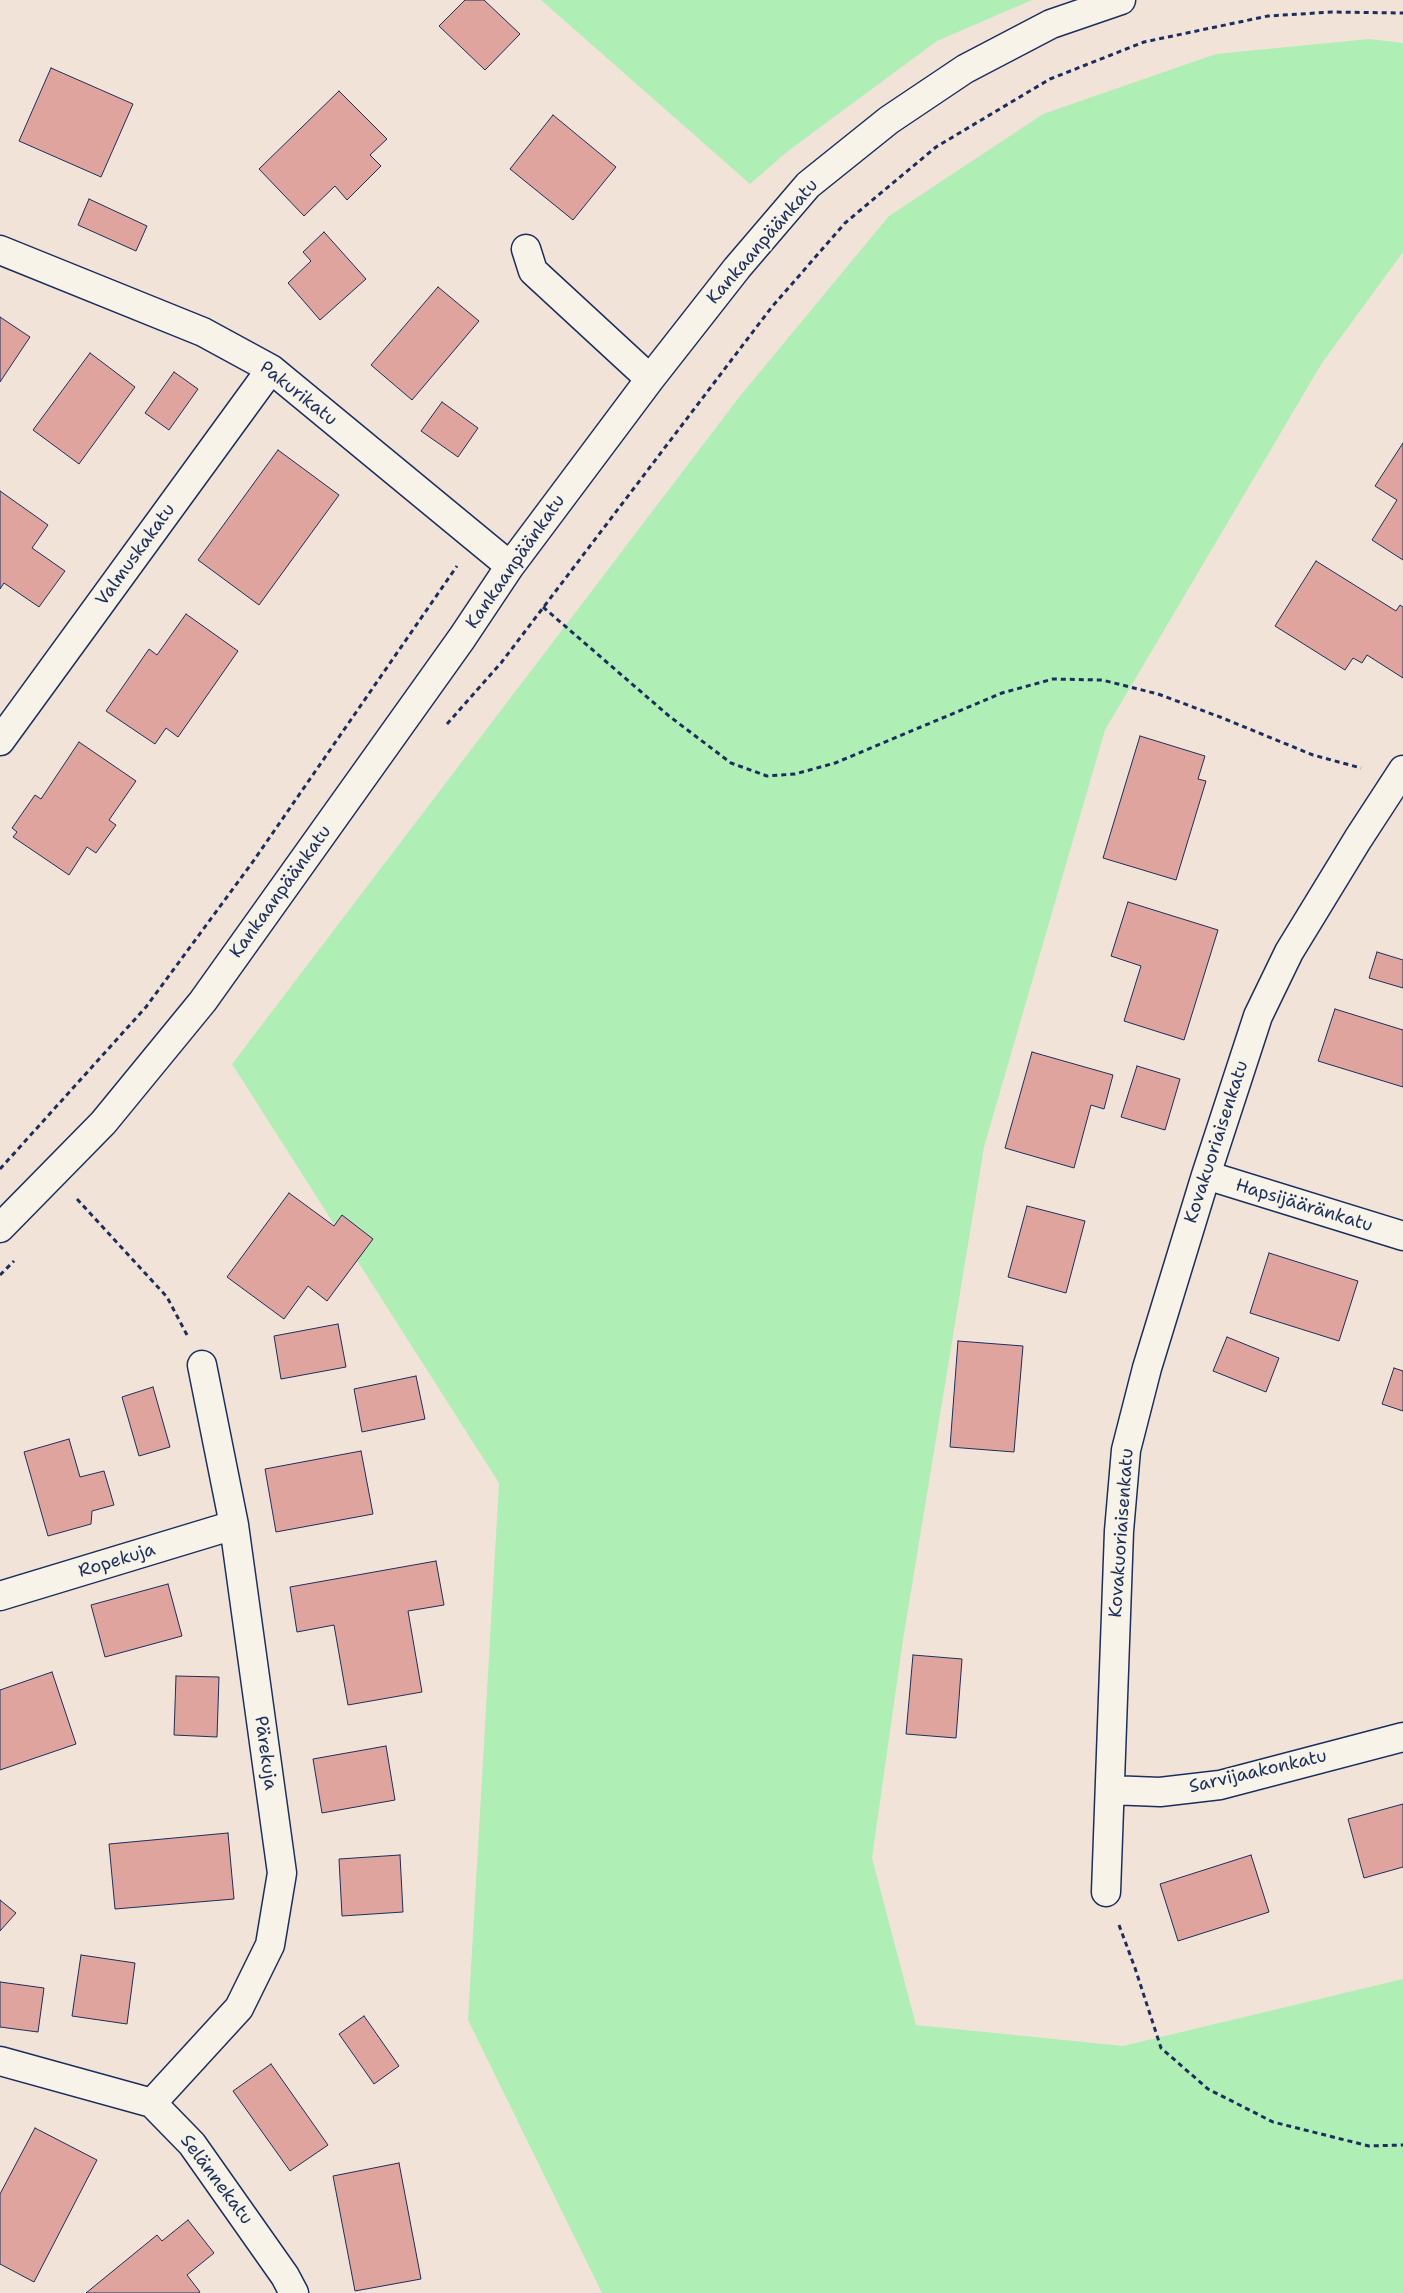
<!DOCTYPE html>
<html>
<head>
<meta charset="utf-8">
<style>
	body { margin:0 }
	canvas { display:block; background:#f2e3d9 }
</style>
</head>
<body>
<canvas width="1403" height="2293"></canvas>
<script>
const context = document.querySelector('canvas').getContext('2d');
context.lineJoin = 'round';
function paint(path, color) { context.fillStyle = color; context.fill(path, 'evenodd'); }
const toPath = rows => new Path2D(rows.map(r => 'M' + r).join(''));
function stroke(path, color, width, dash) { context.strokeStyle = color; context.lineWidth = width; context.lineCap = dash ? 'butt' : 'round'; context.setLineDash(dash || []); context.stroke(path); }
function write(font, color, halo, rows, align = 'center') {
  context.font = font + ' "Shantell Sans",sans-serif'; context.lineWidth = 4; context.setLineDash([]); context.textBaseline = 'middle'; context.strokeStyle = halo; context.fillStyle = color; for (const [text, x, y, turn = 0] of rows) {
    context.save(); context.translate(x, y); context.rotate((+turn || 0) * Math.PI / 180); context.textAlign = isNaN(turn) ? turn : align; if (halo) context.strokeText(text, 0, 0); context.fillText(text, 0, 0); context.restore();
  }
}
paint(toPath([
	[541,0,1032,0,937,41,788,151,750,184],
	[1369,39,1403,43,1403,252,1322,363,1105,730,984,1147,903,1640,872,1858,916,2025,1123,2046,1403,1979,1403,2293,602,2293,468,2020,499,1483,232,1064,740,396,889,216,1043,114,1216,54]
]), '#afeeb5');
const building = toPath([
	[465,0,484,0,520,34,485,70,439,26,465,0],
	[51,68,133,104,101,177,19,141,51,68],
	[339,91,387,139,370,155,381,166,347,200,335,186,304,216,259,169,339,91],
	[553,115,616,167,573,220,510,169,553,115],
	[89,199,147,226,136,251,78,225,89,199],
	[324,232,366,279,320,320,288,283,311,261,303,252,324,232],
	[438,287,479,321,412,400,371,365,438,287],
	[0,317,30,337,0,382,0,317],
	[90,353,135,387,79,464,33,430,90,353],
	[174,372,198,389,169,430,145,413,174,372],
	[442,402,478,428,458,457,421,431,442,402],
	[1403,443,1403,560,1372,540,1397,500,1375,486,1403,443],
	[278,450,339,495,259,605,198,560,278,450],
	[0,491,48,525,32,548,65,571,39,607,4,583,0,589,0,491],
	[1316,561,1396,611,1400,605,1403,607,1403,678,1367,655,1362,663,1353,658,1345,670,1275,626,1316,561],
	[186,614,238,651,178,737,166,728,155,744,106,711,149,649,157,655,186,614],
	[1140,736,1205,756,1198,779,1206,781,1176,880,1103,858,1140,736],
	[79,742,136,781,109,820,116,825,96,853,87,847,69,875,13,837,17,832,12,828,35,795,41,799,79,742],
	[1128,902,1218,930,1184,1040,1124,1021,1141,966,1111,956,1128,902],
	[1377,952,1403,960,1403,988,1369,978,1377,952],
	[1335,1009,1403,1030,1403,1087,1318,1061,1335,1009],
	[1032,1052,1113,1075,1104,1109,1091,1105,1074,1168,1005,1148,1032,1052],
	[1137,1066,1180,1079,1165,1130,1121,1117,1137,1066],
	[289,1193,334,1226,342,1215,373,1239,327,1301,308,1286,284,1319,227,1277,289,1193],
	[1027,1206,1085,1221,1066,1293,1008,1277,1027,1206],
	[1269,1253,1358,1281,1339,1341,1250,1313,1269,1253],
	[338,1324,346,1367,281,1379,274,1336,338,1324],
	[1227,1337,1279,1358,1266,1392,1213,1371,1227,1337],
	[958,1341,1023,1346,1014,1452,950,1447,958,1341],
	[1394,1368,1403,1371,1403,1411,1382,1404,1394,1368],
	[416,1376,425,1419,362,1432,354,1389,416,1376],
	[153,1387,170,1447,139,1456,122,1397,153,1387],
	[69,1439,80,1477,104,1471,114,1505,92,1511,91,1524,48,1536,24,1452,69,1439],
	[361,1451,373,1514,276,1532,265,1469,361,1451],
	[436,1561,444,1605,408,1611,422,1692,348,1705,334,1625,297,1632,290,1587,436,1561],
	[168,1584,182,1636,105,1657,91,1605,168,1584],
	[913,1655,962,1659,956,1738,906,1734,913,1655],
	[52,1672,76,1744,0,1770,0,1690,52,1672],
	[176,1676,219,1677,217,1737,174,1735,176,1676],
	[386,1746,395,1800,322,1813,313,1759,386,1746],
	[1403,1804,1403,1867,1364,1878,1348,1819,1403,1804],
	[228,1833,234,1899,115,1909,109,1844,228,1833],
	[400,1855,403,1912,342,1916,339,1859,400,1855],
	[1251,1855,1269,1912,1178,1941,1160,1884,1251,1855],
	[0,1900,16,1913,0,1931,0,1900],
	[81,1955,135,1963,127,2024,72,2016,81,1955],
	[0,1982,44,1988,38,2032,0,2027,0,1982],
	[364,2016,399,2066,374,2084,339,2034,364,2016],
	[271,2064,328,2145,290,2171,233,2091,271,2064],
	[35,2128,97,2160,34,2282,0,2264,0,2194,35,2128],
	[399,2163,421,2279,355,2291,333,2176,399,2163],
	[188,2220,214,2253,187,2275,200,2292,198,2293,86,2293,157,2235,162,2241,188,2220]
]);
paint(building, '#dea49d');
stroke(building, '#1b2f5e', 1);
const minor = toPath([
	[526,249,533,271,650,379],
	[0,250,203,332,271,369,510,566],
	[0,741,271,369],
	[1206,1175,1403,1236],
	[0,1228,103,1123,203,1001,462,638,510,566,650,379,737,268,808,185,889,120,965,69,1051,24,1121,0],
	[0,1596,234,1525],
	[1110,1790,1160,1792,1220,1785,1403,1737],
	[1106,1892,1119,1531,1126,1450,1147,1368,1206,1175,1258,1016,1289,952,1358,839,1403,770],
	[0,2061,152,2103,192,2144,285,2276,294,2293],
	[152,2103,239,2008,270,1945,282,1873,234,1525,202,1365]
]);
stroke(minor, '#1b2f5e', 31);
stroke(toPath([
	[543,607,669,716,731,763,767,776,795,774,835,763,1002,693,1053,679,1102,680,1158,694,1220,717,1313,755,1361,768],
	[447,724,501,663,771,308,845,223,936,147,1050,79,1144,42,1268,16,1332,12,1403,13],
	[0,1169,146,1007,252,863,457,566],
	[77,1199,167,1297,187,1335],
	[0,1275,14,1261],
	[1119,1925,1135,1968,1161,2048,1208,2089,1273,2122,1369,2146,1403,2145]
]), '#1b2f5e', 3, [5, 4]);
stroke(minor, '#f7f3e8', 28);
write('18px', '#1b2f5e', '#f7f3e8', [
	["Kankaanpäänkatu",763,242,-49],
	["Pakurikatu",298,394,38],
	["Valmuskakatu",136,555,-54],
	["Kankaanpäänkatu",516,562,-55],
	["Kankaanpäänkatu",281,892,-54],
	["Kovakuoriaisenkatu",1217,1142,-72],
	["Hapsijääränkatu",1304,1206,17],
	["Kovakuoriaisenkatu",1122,1533,-86],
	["Ropekuja",117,1561,-17],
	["Pärekuja",265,1753,82],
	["Sarvijaakonkatu",1258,1772,-13],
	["Selännekatu",216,2180,53]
]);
</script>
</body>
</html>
